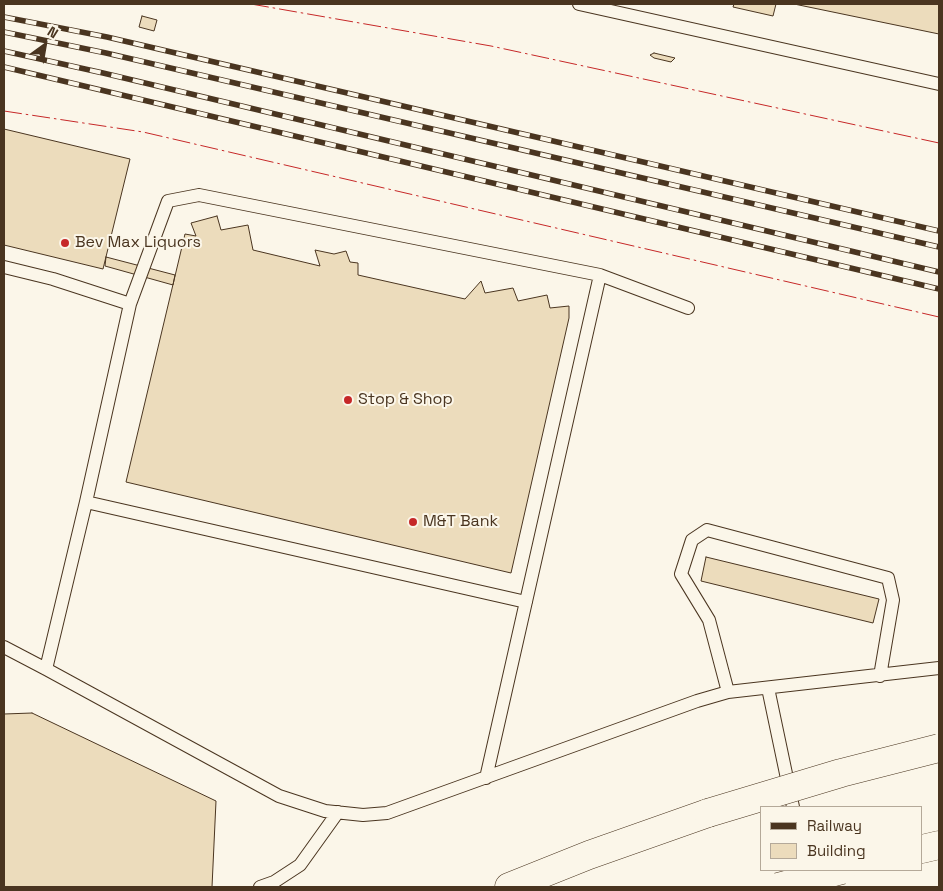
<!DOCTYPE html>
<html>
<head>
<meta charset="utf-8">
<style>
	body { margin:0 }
	#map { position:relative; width:943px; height:891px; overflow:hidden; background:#fbf6e9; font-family:"Space Grotesk",sans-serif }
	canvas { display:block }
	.frame { position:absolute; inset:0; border:5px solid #4a3520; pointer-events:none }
	.legend { position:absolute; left:760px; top:806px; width:162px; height:65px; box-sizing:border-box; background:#fbf6e9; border:1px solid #b4a999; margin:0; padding:6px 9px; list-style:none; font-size:15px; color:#4a3520 }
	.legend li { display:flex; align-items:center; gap:10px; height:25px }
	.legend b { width:25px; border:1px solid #b4a999 }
	.north { position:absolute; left:20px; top:20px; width:50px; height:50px; -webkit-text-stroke:4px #fbf6e9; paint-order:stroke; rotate:32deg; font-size:14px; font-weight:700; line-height:20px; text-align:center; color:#4a3520 }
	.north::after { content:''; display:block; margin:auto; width:18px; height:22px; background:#4a3520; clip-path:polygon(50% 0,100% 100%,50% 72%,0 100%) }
</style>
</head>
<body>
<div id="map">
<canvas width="943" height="891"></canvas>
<div class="frame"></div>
<ul class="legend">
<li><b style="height:6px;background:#4a3520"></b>Railway</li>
<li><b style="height:14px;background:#ecdcbc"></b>Building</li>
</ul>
<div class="north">N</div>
</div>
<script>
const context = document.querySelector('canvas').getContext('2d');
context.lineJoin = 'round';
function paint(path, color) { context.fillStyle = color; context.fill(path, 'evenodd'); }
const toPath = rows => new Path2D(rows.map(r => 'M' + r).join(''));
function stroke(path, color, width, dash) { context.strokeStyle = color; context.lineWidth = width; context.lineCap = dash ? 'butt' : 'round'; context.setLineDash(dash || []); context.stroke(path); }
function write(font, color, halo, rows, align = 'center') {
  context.font = font + ' "Space Grotesk",sans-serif'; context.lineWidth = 4; context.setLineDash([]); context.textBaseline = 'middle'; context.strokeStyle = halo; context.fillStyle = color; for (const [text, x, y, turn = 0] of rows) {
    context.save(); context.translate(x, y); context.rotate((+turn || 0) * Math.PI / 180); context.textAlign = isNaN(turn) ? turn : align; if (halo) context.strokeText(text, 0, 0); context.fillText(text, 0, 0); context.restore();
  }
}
const building = toPath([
	[734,4,776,4,773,16,733,7,734,4],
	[794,4,939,4,939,34,794,4],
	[142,16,157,20,154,31,139,27,142,16],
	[654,53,675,58,671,62,654,58,650,55,654,53],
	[4,129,130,159,103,269,4,245,4,129],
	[217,216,221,230,248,225,253,250,320,266,315,250,334,254,346,251,350,262,358,263,358,275,465,299,481,281,485,293,513,288,518,301,547,295,550,308,569,306,569,318,511,573,126,482,185,234,196,236,191,223,217,216],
	[106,257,175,275,173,285,105,266,106,257],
	[706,557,879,599,873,623,701,581,706,557],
	[32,713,216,801,212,887,4,887,4,714,32,713]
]);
paint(building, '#ecdcbc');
stroke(building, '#4a3520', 1);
const lane = toPath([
	[579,4,939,84],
	[4,267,53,279,130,304],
	[600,275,688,308],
	[86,502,526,602],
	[4,647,46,669,279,796,325,811,363,815,387,813,697,701,728,692,939,668],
	[46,669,86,502,130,304,168,201,199,195,600,275,486,778],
	[768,688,793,807],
	[728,692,709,620,681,574,692,540,707,530,888,578,893,600,880,676],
	[260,887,274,882,300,865,338,812]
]);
const highway = toPath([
	[922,849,939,845],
	[509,887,589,855,708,813]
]);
stroke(lane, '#4a3520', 14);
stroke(highway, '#4a3520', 29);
stroke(lane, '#fbf6e9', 12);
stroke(highway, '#fbf6e9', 28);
const rail = toPath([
	[4,17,107,37,939,231],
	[4,32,106,53,939,247],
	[4,51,103,73,939,272],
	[4,67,939,289]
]);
stroke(rail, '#4a3520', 5.5);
stroke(rail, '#fbf6e9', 4, [11]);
const highwayBridge = toPath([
	[708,813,841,773,939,748],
	[778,887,842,870]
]);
stroke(highwayBridge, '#4a3520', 29, []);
stroke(highwayBridge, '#fbf6e9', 28);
stroke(toPath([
	[251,4,491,46,939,143],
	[4,111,143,132,939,317]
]), '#c62828', 1, [18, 4, 2.5, 4]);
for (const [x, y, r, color] of [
	[65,243,5,"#c62828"],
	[348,400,5,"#c62828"],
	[413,522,5,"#c62828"]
]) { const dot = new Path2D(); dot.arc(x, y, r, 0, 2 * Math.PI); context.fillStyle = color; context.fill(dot); stroke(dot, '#fbf6e9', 2); }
write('16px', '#4a3520', '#fbf6e9', [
	["Bev Max Liquors",75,243],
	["Stop & Shop",358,400],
	["M&T Bank",423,522]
], 'left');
</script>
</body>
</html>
